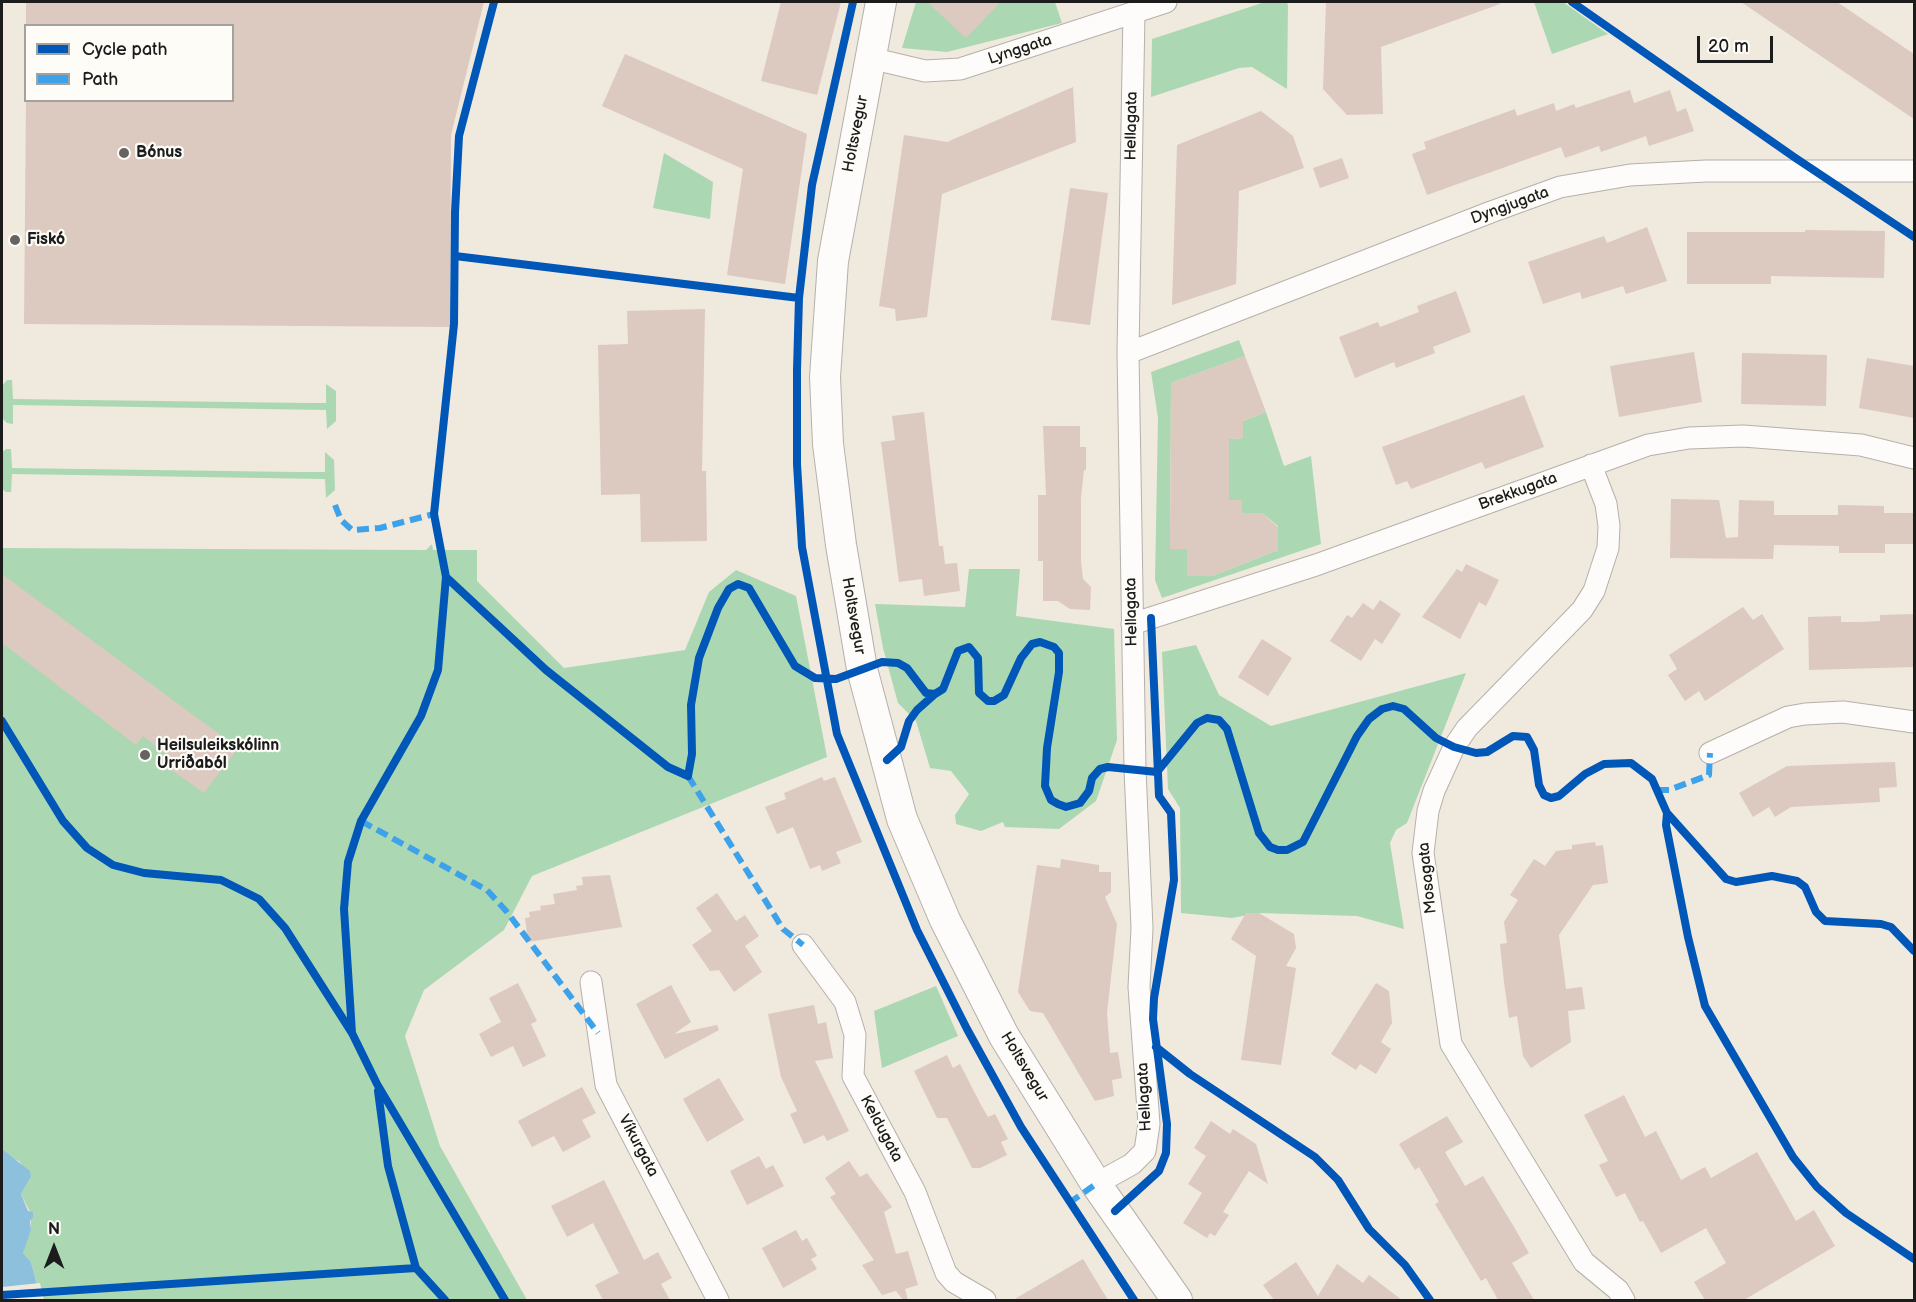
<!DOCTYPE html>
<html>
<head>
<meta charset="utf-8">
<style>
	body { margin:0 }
	#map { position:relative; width:1916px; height:1302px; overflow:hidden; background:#f0e9de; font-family:"Balsamiq Sans",sans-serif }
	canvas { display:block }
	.frame { position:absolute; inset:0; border:3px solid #1c1c1c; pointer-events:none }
	.legend { position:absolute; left:24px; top:24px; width:210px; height:78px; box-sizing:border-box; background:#fdfcf7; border:2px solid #a3a29f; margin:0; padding:8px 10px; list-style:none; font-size:18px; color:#1c1c1c }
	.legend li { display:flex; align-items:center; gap:12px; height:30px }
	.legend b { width:30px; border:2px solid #a3a29f }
	.north { position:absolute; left:24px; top:1218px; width:60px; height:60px; -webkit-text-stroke:4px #fdfcf7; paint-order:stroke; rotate:0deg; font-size:16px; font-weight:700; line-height:24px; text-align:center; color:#1c1c1c }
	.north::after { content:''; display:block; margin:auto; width:21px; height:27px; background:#1c1c1c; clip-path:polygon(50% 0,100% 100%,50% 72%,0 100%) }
	.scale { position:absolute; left:1697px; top:36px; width:76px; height:27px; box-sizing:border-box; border:3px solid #1c1c1c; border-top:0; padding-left:8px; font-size:18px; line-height:21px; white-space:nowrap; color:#1c1c1c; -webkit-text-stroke:4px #fdfcf7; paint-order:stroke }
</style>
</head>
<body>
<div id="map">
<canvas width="1916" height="1302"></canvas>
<div class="frame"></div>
<ul class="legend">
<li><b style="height:8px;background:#0057b8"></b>Cycle path</li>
<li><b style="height:8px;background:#3da2ea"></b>Path</li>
</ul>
<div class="north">N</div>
<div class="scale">20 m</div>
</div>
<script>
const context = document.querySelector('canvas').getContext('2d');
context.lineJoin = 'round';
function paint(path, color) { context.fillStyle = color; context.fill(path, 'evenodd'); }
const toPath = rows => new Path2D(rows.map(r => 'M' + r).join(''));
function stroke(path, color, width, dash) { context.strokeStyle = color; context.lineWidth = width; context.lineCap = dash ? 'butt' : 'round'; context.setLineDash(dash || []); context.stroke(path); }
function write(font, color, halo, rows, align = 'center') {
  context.font = font + ' "Balsamiq Sans",sans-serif'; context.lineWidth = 4.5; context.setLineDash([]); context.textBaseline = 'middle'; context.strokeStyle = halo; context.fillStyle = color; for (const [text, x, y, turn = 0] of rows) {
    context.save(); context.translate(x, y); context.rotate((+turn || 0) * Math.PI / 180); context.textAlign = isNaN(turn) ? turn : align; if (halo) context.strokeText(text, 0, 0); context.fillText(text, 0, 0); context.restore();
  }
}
paint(toPath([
	[916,2,1055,2,1062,23,947,52,902,48],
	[1265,2,1287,2,1288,6,1287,89,1252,67,1239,68,1151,97,1152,39],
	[1534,2,1563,2,1608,34,1552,54],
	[664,153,713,182,710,219,653,208],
	[1239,340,1245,356,1171,383,1170,549,1187,549,1187,576,1212,576,1278,550,1278,526,1262,513,1242,513,1242,500,1229,500,1229,439,1243,438,1243,421,1266,412,1284,466,1311,456,1321,544,1162,598,1155,580,1158,418,1151,372],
	[7,380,12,380,13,399,307,403,326,403,326,384,336,391,336,421,327,429,326,410,13,405,13,424,7,423,2,418,2,386],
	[6,449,11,449,12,468,297,472,325,472,325,452,334,460,335,490,326,498,325,479,12,474,11,492,6,492,2,489,2,452],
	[432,544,433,550,477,550,477,581,564,668,685,650,709,592,736,570,796,596,827,757,532,876,504,930,424,990,405,1036,440,1146,527,1300,41,1300,31,1262,23,1253,24,1243,31,1230,31,1214,21,1194,31,1177,19,1161,9,1157,2,1149,2,548,426,550],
	[969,569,1020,569,1016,616,1114,629,1117,740,1096,801,1059,829,1005,827,1003,822,981,831,956,824,955,815,969,794,951,771,930,768,916,721,898,703,883,648,875,604,965,607],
	[1196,645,1219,695,1271,726,1466,673,1407,823,1396,830,1390,843,1404,929,1357,916,1259,913,1232,918,1181,913,1180,808,1168,789,1162,652],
	[936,986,958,1036,882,1068,874,1011]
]), '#abd8b3');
paint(toPath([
	[2,1149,30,1171,31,1177,21,1194,28,1211,33,1212,33,1217,30,1221,31,1230,23,1253,31,1262,37,1285,2,1300]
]), '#8dc0dc');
paint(toPath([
	[40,1283,44,1300,2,1300,2,1287]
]), '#f0e9de');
paint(toPath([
	[26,2,484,2,451,135,450,327,24,324,26,100,232,100,232,26,26,26],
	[781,2,841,2,817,95,761,81],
	[927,2,1001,2,966,38],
	[1326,2,1499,2,1500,4,1381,47,1383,114,1347,115,1323,89],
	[1741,2,1837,2,1914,54,1914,119],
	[625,54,807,134,785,284,727,275,743,169,602,106],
	[1073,87,1076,142,942,194,927,317,896,321,895,309,879,306,904,135,947,142],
	[1630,90,1634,103,1670,90,1677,112,1686,108,1694,131,1649,146,1646,136,1601,152,1599,146,1565,158,1561,147,1427,195,1412,154,1426,149,1424,142,1515,109,1517,116,1554,103,1556,111,1574,104,1576,108],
	[1261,111,1293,136,1304,168,1239,191,1236,284,1172,305,1177,145],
	[1342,158,1349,178,1320,188,1313,168],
	[1070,188,1108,193,1090,325,1051,320],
	[1647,227,1667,281,1626,294,1623,286,1582,299,1580,292,1543,304,1528,262,1604,236,1607,243],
	[1805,230,1885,231,1884,278,1771,276,1771,284,1687,284,1687,232,1805,232],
	[1456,291,1471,332,1433,347,1435,353,1396,368,1394,362,1355,378,1339,337,1378,322,1380,327,1419,312,1417,306],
	[705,309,702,471,706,471,707,541,641,542,640,494,601,495,598,345,628,344,627,311],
	[1694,352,1702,402,1619,417,1610,366],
	[1742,353,1827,355,1826,406,1741,404],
	[1245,356,1266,412,1243,421,1243,438,1229,439,1229,500,1242,500,1242,513,1262,513,1278,527,1278,550,1212,576,1187,576,1187,549,1170,549,1171,383],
	[1867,358,1914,366,1914,418,1859,408],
	[1524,395,1544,447,1485,469,1482,462,1411,489,1407,481,1396,485,1382,447],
	[924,412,939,546,943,546,945,564,957,563,960,591,924,596,922,579,899,582,881,442,895,440,892,416],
	[1043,426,1080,426,1080,447,1086,447,1086,470,1084,470,1081,498,1081,561,1083,579,1091,587,1090,610,1070,609,1058,601,1043,601,1043,561,1038,561,1038,495,1046,495],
	[1671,499,1719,500,1726,538,1738,537,1739,500,1774,501,1774,515,1838,515,1838,505,1884,506,1884,513,1914,513,1914,544,1885,544,1885,553,1839,553,1839,546,1774,545,1773,559,1670,558],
	[1466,564,1499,580,1486,606,1479,602,1460,639,1422,617,1457,569,1462,572],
	[2,574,238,748,204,793,167,767,172,759,143,736,136,745,2,643],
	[1380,600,1401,614,1382,644,1375,639,1361,661,1330,641,1347,615,1352,618,1363,603,1373,610],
	[1743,607,1753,620,1762,614,1784,649,1705,701,1699,691,1685,701,1668,675,1677,669,1669,655],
	[1914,614,1914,667,1809,670,1808,617,1841,616,1841,622,1860,622,1880,621,1880,615],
	[1262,639,1292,658,1268,696,1238,677],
	[1895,762,1897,787,1879,788,1880,802,1791,807,1775,817,1769,807,1753,817,1739,793,1787,766],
	[822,777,824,781,835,777,862,842,836,852,841,863,822,871,820,865,810,869,793,827,777,834,765,807,786,799,784,793],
	[1595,842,1596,846,1603,845,1608,883,1593,885,1559,935,1566,989,1582,987,1585,1009,1568,1011,1571,1042,1531,1068,1523,1056,1517,1016,1509,1018,1504,982,1500,944,1507,943,1504,922,1518,900,1510,895,1534,859,1545,866,1556,851,1572,849,1572,845],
	[1061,859,1099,865,1099,872,1111,872,1111,892,1105,897,1117,924,1107,1013,1110,1053,1118,1052,1122,1078,1112,1080,1114,1096,1095,1101,1043,1013,1030,1011,1018,992,1037,865,1060,868],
	[610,875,622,927,528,942,525,918,530,917,529,912,541,910,540,906,555,904,553,894,577,890,576,886,583,885,582,877],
	[717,893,736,921,745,915,759,936,745,946,762,972,734,992,719,970,710,971,692,945,712,931,696,908],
	[1246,913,1259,913,1294,934,1296,948,1286,966,1296,968,1281,1065,1241,1060,1256,956,1231,939],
	[518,983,537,1021,531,1024,546,1056,523,1067,513,1046,491,1057,479,1034,501,1022,489,998],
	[1376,983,1389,991,1392,1023,1381,1042,1391,1049,1376,1074,1360,1064,1356,1070,1331,1054],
	[671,985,691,1022,674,1034,717,1025,719,1030,665,1059,636,1004],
	[814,1005,818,1024,826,1022,833,1058,815,1061,849,1131,827,1141,824,1135,804,1144,790,1114,797,1111,781,1077,768,1014],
	[947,1055,953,1068,960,1064,981,1105,988,1117,995,1114,1008,1139,1001,1142,1007,1155,980,1168,972,1168,947,1118,937,1118,914,1071],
	[719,1078,744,1120,707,1142,683,1099],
	[582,1087,596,1113,582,1120,591,1137,563,1152,554,1136,532,1147,518,1121],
	[1624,1095,1645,1137,1656,1131,1681,1180,1705,1167,1711,1178,1757,1152,1796,1221,1814,1210,1835,1246,1744,1300,1705,1300,1694,1282,1726,1263,1706,1228,1661,1253,1643,1221,1640,1222,1625,1193,1616,1197,1599,1165,1608,1161,1584,1115],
	[1447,1116,1463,1142,1445,1152,1465,1186,1483,1176,1514,1227,1529,1253,1512,1263,1534,1300,1498,1300,1486,1278,1481,1281,1435,1204,1439,1202,1419,1167,1415,1170,1399,1144],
	[1211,1121,1230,1134,1233,1129,1256,1144,1268,1184,1249,1171,1223,1212,1229,1215,1215,1236,1210,1233,1207,1238,1183,1223,1202,1193,1188,1184,1206,1156,1194,1148],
	[759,1156,766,1169,773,1165,784,1186,747,1205,730,1171],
	[849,1161,860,1177,867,1173,892,1207,884,1212,896,1254,908,1251,918,1285,905,1289,908,1300,903,1300,896,1291,882,1295,862,1265,874,1260,830,1197,836,1194,825,1178],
	[604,1180,644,1260,658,1252,672,1278,661,1284,670,1300,603,1300,595,1285,619,1273,593,1223,567,1237,551,1206],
	[796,1230,802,1241,807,1238,817,1256,811,1259,817,1269,783,1288,762,1248],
	[1083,1259,1108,1300,1013,1300],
	[1296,1262,1318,1296,1337,1264,1363,1283,1369,1275,1402,1300,1274,1300,1263,1285]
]), '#dcc9c0');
const street = toPath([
	[870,58,925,71,960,69,1166,2],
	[1128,353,1491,212,1560,187,1630,175,1706,171,1914,171],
	[1591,465,1606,504,1609,526,1608,548,1594,591,1582,610,1467,728,1454,747,1434,791,1428,811,1423,853,1451,1044,1584,1262,1618,1290,1624,1300],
	[1132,624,1316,565,1648,445,1689,438,1743,436,1861,445,1914,458],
	[1710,753,1788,717,1805,714,1843,712,1914,722],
	[803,945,845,1002,855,1035,853,1076,915,1192,946,1273,954,1282,985,1300],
	[591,982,606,1085,718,1300],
	[1096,1184,1132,1164,1145,1151,1149,1124,1139,987,1142,928,1135,770,1128,353,1134,12]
]);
const secondary = toPath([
	[881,2,833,261,825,377,828,444,841,545,862,669,902,819,945,920,1004,1036,1096,1184,1177,1300]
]);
stroke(street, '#b5b0aa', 23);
stroke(secondary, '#b5b0aa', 32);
stroke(street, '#fdfcfa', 21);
stroke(secondary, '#fdfcfa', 30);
stroke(toPath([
	[335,505,341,520,352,530,380,528,434,514],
	[688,776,783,929,803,945],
	[1657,790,1669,790,1709,775,1710,753],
	[361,821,487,890,507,912,598,1033],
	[1069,1203,1096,1184]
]), '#3da2ea', 6, [12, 6]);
stroke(toPath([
	[853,2,812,185,799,298,797,370,797,464,802,547,837,734,917,930,967,1029,1021,1127,1134,1300],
	[1572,2,1794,157,1914,237],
	[455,256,799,298],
	[446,577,546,670,668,767,688,776,692,754,691,705,699,658,718,608,729,589,738,584,749,588,795,666,815,678,836,679,882,662,898,663,907,668,926,693,935,694,943,689,958,651,969,647,978,658,979,693,988,701,994,701,1004,695,1021,658,1032,644,1040,642,1054,647,1059,653,1059,672,1047,748,1045,786,1051,800,1058,804,1066,807,1080,803,1089,791,1092,778,1100,769,1108,767,1157,772,1197,723,1207,718,1219,720,1227,729,1259,833,1270,847,1278,850,1287,850,1303,842,1357,736,1369,719,1382,709,1393,706,1404,709,1436,738,1454,747,1476,753,1487,752,1513,736,1527,737,1534,750,1539,785,1544,795,1551,798,1559,796,1585,774,1604,764,1631,763,1652,779,1667,813,1666,825,1688,937,1705,1006,1793,1157,1817,1187,1846,1213,1914,1259],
	[2,721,63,821,87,848,113,865,144,873,221,880,259,899,285,928,352,1033,377,1084,505,1300],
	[887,760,901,747,909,721,917,710,935,694],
	[1667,813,1726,879,1736,882,1772,876,1797,881,1805,887,1816,912,1825,921,1881,924,1891,927,1914,951],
	[352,1033,344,909,348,862,361,821,421,716,438,670,446,577,434,514,454,324,455,212,459,136,494,2],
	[1156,1047,1190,1074,1315,1157,1338,1180,1369,1229,1405,1265,1430,1300],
	[378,1091,388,1166,416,1268,445,1300],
	[1115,1211,1159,1171,1166,1153,1167,1124,1153,1019,1154,998,1174,880,1171,813,1159,796,1151,618],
	[2,1295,416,1268]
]), '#0057b8', 8);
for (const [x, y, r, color] of [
	[124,153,6,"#666460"],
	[15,240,6,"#666460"],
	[145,755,6,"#666460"]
]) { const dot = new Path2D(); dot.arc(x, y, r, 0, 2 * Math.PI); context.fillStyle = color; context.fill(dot); stroke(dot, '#fdfcf7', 2); }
write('16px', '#1c1c1c', '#fdfcf7', [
	["Lynggata",1020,50,-18],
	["Hellagata",1132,126,-89],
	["Holtsvegur",856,134,-79],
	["Dyngjugata",1510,206,-20],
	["Brekkugata",1518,492,-20],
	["Hellagata",1132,612,-91],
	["Holtsvegur",853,616,80],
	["Mosagata",1428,878,-96],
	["Holtsvegur",1024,1067,59],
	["Hellagata",1145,1097,-93],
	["Keldugata",881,1129,62],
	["Víkurgata",638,1146,62]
]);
write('bold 16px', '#1c1c1c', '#fdfcf7', [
	["Bónus",136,153],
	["Fiskó",27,240],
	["Heilsuleikskólinn",157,746],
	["Urriðaból",157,764]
], 'left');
</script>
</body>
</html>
